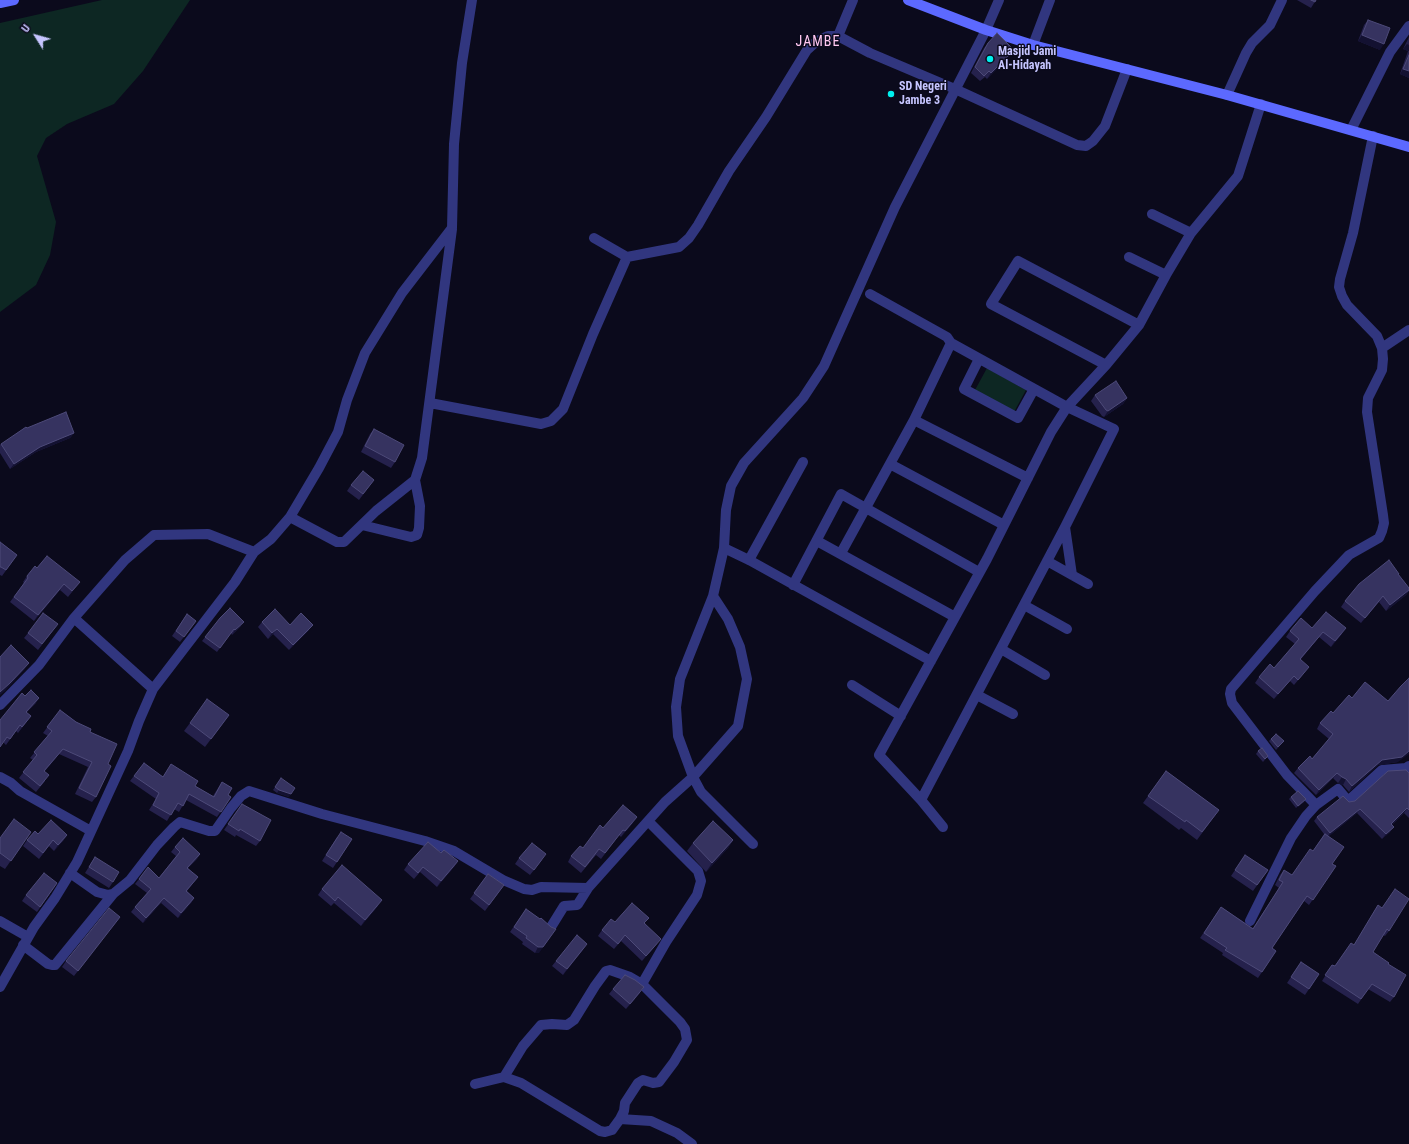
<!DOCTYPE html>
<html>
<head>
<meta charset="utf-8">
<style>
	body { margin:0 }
	#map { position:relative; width:1409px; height:1144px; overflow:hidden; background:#0b0a1c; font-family:"Roboto Condensed",sans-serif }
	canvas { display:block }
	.north { position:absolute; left:16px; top:16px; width:40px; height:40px; -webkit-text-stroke:3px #0b0a1c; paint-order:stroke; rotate:307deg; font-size:11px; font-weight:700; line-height:16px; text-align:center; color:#c6c5ff }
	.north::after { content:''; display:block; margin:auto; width:14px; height:18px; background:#c6c5ff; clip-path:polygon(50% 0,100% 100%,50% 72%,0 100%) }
</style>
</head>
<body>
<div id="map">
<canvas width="1409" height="1144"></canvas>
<div class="north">U</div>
</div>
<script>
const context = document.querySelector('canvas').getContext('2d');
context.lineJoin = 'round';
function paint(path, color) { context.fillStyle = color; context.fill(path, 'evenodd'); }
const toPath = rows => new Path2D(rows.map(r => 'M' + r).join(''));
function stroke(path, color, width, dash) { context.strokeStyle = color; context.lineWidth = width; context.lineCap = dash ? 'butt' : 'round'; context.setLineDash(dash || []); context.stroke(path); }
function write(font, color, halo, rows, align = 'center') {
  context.font = font + ' "Roboto Condensed",sans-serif'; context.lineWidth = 3; context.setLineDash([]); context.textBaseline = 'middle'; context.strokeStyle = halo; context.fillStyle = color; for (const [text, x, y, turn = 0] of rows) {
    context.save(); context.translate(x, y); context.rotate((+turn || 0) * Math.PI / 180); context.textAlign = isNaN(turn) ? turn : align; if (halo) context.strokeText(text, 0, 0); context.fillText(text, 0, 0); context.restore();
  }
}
paint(toPath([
	[102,0,190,0,143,71,114,104,67,124,46,138,37,156,56,222,50,255,36,285,0,312,0,23],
	[987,368,1026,390,1014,412,975,390]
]), '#0d2723');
stroke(toPath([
	[838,36,870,53,955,89,1077,145,1086,146,1093,141,1105,126,1127,69],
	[1033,45,1050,0],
	[1227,95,1246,53,1252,43,1270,25,1282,0],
	[1351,130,1390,52,1409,26],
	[1152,214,1191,233],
	[594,238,627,257,679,247,689,238,698,225,729,171,766,117,807,50,817,41,828,36,838,36,853,0],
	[1129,257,1166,275],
	[870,294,947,337,951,343],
	[1382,348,1409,330],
	[979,359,964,389,1018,418,1034,389],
	[1106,365,991,304,1018,261,1139,325],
	[430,403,541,424,551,421,563,409,593,334,627,257],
	[914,420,1028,478],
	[890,464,1004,525],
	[290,517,337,542,344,542,376,511,415,480,422,458,452,229],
	[362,525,411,537,417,535,419,528,420,506,415,480],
	[1065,527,1072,575],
	[817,541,955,617],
	[724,548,749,560,931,661],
	[841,553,914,420,951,343,1067,407,1114,429,1065,527,921,800],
	[749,560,803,462],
	[1047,561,1088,584],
	[793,585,841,494,979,572],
	[713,596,680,679,676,707,678,736,693,777,701,792,753,844],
	[1024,605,1067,629],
	[74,618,153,689],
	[1001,649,1045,675],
	[852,685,901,716],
	[977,695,1013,714],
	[0,705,39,665,74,618,125,560,154,535,208,534,254,552],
	[0,777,11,783,20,791,91,831],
	[1316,805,1287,775,1232,703,1230,694,1231,689,1315,591,1349,555,1379,538,1382,531,1384,523,1383,515,1367,412,1368,398,1382,370,1383,359,1382,348,1377,336,1347,305,1342,296,1339,287,1340,279,1353,233,1373,136],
	[943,827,921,800,879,755,987,559,1051,432,1067,407,1106,365,1139,325,1166,275,1191,233,1238,176,1261,104],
	[70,873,97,892,108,895,113,894],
	[0,921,28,937],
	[1250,921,1291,838,1306,816,1316,805,1338,789,1348,801,1382,770,1406,768,1409,766],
	[551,927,564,906,577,905,578,904,588,888,665,802,693,777,738,726,747,679,740,647,728,619,713,596,724,548,726,510,731,486,744,463,803,398,824,366,895,207,986,30,999,0],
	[23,945,48,964,52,965,55,965,113,894,130,880,157,845,174,827,180,822,209,831,215,831,231,808,241,796,249,791,322,814,425,841,454,851,503,880,524,889,532,890,541,887,588,888],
	[642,984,666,942,697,895,701,881,698,871,649,822],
	[0,987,34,927,55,898,77,862,128,751,139,721,153,689,235,582,254,552,271,539,290,517,319,468,338,432,347,400,365,353,402,293,452,228,454,144,462,63,472,0],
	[475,1084,504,1077,521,1083,600,1131,605,1132,612,1130,620,1119,624,1111,625,1103,638,1083,643,1080,653,1083,659,1082,674,1062,687,1040,685,1029,680,1022,642,984,630,977,610,970,606,971,595,986,574,1020,567,1025,552,1024,541,1025,523,1046,504,1077],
	[620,1119,651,1121,677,1133,692,1144]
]), '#31367f', 10);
stroke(toPath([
	[908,0,986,30,1033,45,1227,95,1409,147],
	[0,3,14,0]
]), '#5c69ff', 10);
paint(toPath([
	[1297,0,1316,0,1311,8],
	[1368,20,1380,50,1358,41,1364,25],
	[1409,37,1409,78,1400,74,1408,51,1403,49],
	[988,43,1014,50,1010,55,987,79,985,77,980,81,971,73,984,48],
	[1095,395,1127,398,1123,404,1104,417,1102,416,1091,401],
	[27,428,74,433,70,438,36,452,10,469,0,453,0,445,1,444],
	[374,429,395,462,391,468,361,452,370,434],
	[374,480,359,500,347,491,351,485],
	[0,542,17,555,2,576,0,575],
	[37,568,80,582,68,597,60,590,34,621,10,602,24,583,23,582,27,576],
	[1399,575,1409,588,1409,591,1406,595,1386,611,1379,602,1361,623,1341,607,1345,601],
	[187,614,196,621,180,642,172,636],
	[220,618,241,626,232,635,231,633,217,652,202,641],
	[262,622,290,625,309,630,289,650,273,634,268,639,258,627],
	[58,624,38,650,24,638,28,633],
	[1312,628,1342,634,1331,647,1319,637,1301,659,1305,672,1294,685,1290,681,1274,699,1255,683,1259,677,1274,668,1295,644,1286,637,1290,631],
	[25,696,36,703,26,713,31,716,18,733,16,731,6,745,3,742],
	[1352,698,1388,701,1398,762,1378,765,1349,792,1343,785,1338,783,1333,778,1316,795,1294,773,1298,768,1312,759,1329,739,1317,729,1320,723],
	[60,710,90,732,108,764,96,797,92,802,75,794,88,767,59,754,45,771,45,781,36,792,19,778,33,760,30,758,48,736,43,733],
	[229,715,205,747,184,731,190,723],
	[1271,739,1284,741,1276,750,1269,741],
	[1258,751,1268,756,1263,762,1256,754],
	[144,763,163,777,171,764,195,786,213,796,218,788,222,782,228,795,231,797,217,817,186,800,179,812,174,809,167,821,149,810,156,799,130,781],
	[1166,771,1219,810,1197,840,1181,828,1179,830,1143,803],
	[1409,773,1409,818,1404,813,1392,825,1390,832,1382,839,1357,813,1329,836,1332,864,1336,866,1309,905,1304,901,1272,948,1276,951,1258,978,1222,955,1223,953,1200,938,1221,907,1253,928,1279,888,1275,885,1280,875,1284,870,1292,875,1313,851,1324,834,1314,821,1317,817,1349,802,1355,801],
	[281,778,289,797,277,793,273,790],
	[1291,797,1306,799,1304,802,1296,808,1289,799],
	[242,804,260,841,256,846,236,835,235,837,224,830],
	[633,823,621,837,619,835,601,859,596,855,581,873,568,862,571,856,583,848,603,828],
	[31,832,5,869,0,866,0,838],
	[67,835,63,841,54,851,49,846,39,859,23,846,27,840],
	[337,837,352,839,333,868,322,861],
	[733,840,728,848,706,872,687,851,693,843],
	[175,847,200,854,197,859,188,868,198,877,187,891,194,898,191,903,178,918,161,903,143,923,131,912,135,907,147,893,135,884,139,879,159,878,176,856,171,852],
	[441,853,458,861,454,867,437,887,420,872,414,879,404,870,408,864],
	[1245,855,1268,870,1253,891,1231,876],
	[95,857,113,882,109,888,85,873],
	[519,858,542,860,530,875,515,864],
	[488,874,504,885,485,911,470,899],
	[57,883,37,912,22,901,26,895],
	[322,889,378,906,361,926,334,903,331,906,318,895],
	[1378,905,1389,931,1385,936,1383,935,1373,952,1388,964,1394,997,1390,1002,1368,989,1358,1004,1322,981,1332,965,1335,966,1354,945],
	[526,909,540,919,539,953,535,953,522,944,523,942,510,932],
	[120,917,74,976,62,967,66,961],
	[615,922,645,923,657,944,642,961,621,941,614,949,598,936,602,930],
	[587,944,563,975,552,966,556,961],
	[1301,962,1319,974,1305,995,1287,983],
	[613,989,640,993,626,1009,609,994]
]), '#25214c');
paint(toPath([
	[1362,35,1384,44,1380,50,1358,41],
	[1407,44,1409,45,1409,51,1408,51,1403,49],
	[1014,50,1010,55,987,79,991,73],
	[1403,69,1409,71,1409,78,1400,74],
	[1127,398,1123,404,1104,417,1108,411],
	[74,433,70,438,36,452,10,469,14,464,40,447],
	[64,584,60,590,34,621,38,615],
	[1409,590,1406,595,1386,611,1390,605],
	[1383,596,1379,602,1361,623,1365,618],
	[244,622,241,626,232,635,235,630],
	[313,625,309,630,289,650,293,645],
	[1346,628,1342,634,1331,647,1335,641],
	[277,629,273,634,268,639,272,633],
	[29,663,24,670,5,691,0,695,0,692],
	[1294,676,1290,681,1274,699,1278,694],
	[39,698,36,703,22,717,26,712],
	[63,749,59,754,40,777,44,771],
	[1409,751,1409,754,1398,762,1378,765,1349,792,1352,786,1382,760],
	[1337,773,1333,778,1316,795,1319,790],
	[1342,777,1346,779,1343,785,1338,783],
	[279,790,291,794,289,797,277,793],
	[1306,799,1304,802,1296,808,1298,806],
	[1407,808,1404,813,1388,829,1391,824],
	[1360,809,1357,813,1327,838,1330,833],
	[637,817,633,823,621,837,625,831],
	[1394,827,1390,832,1382,839,1386,834],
	[67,835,63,841,54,851,58,845],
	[733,840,728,848,706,872,712,863],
	[200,854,197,859,183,873,187,868],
	[458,861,454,867,437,887,441,881],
	[164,898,161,903,143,923,146,918],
	[194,898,191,903,178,918,181,913],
	[382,900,378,906,361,926,365,920],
	[556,929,539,953,535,953,538,947],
	[587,944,583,950,563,975,567,969],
	[644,987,640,993,626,1009,630,1004]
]), '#131131');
const building = toPath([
	[1311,0,1316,0,1315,2,1311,0],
	[1368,20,1390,28,1384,44,1362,35,1368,20],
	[997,33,1014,50,991,73,989,71,984,76,975,67,988,43,997,33],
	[1409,55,1409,71,1403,69,1409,55],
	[1116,381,1127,398,1108,411,1106,410,1095,395,1116,381],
	[66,412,74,433,40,447,14,464,1,444,26,427,27,428,66,412],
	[374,429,404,445,395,462,365,446,374,429],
	[363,471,374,480,363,494,351,485,363,471],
	[0,542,17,555,6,570,1,567,0,567,0,542],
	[47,556,80,582,72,591,64,584,38,615,14,597,28,578,27,576,35,566,37,568,47,556],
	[1389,560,1399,574,1398,574,1409,588,1409,590,1390,605,1383,596,1365,618,1345,601,1359,584,1389,560],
	[230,608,244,622,235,630,234,629,220,648,205,637,220,618,230,608],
	[275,609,290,625,301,613,313,625,293,645,277,629,272,633,262,622,275,609],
	[1326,612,1346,628,1335,641,1323,632,1300,659,1309,667,1298,680,1294,676,1278,694,1259,677,1270,664,1274,668,1299,639,1290,631,1301,618,1312,628,1326,612],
	[43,613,58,624,42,644,28,633,43,613],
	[187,614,196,621,184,637,176,631,187,614],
	[11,645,29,663,10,683,0,692,0,657,11,645],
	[1409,678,1409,751,1402,757,1382,760,1352,786,1346,779,1342,777,1337,773,1319,790,1298,768,1310,756,1312,759,1333,734,1320,723,1331,711,1333,713,1349,695,1352,698,1365,682,1388,701,1401,686,1409,678],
	[31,690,39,698,26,712,31,716,22,727,20,725,10,739,7,737,0,747,0,720,22,693,25,696,31,690],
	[207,699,229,715,211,739,190,723,207,699],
	[60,710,76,722,91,729,90,732,117,744,108,764,111,766,96,797,79,788,92,762,63,749,44,771,49,775,40,786,23,772,37,755,34,752,52,731,47,727,60,710],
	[1276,734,1284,741,1278,747,1271,739,1276,734],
	[1262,748,1268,756,1265,759,1258,751,1262,748],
	[144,763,163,777,171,764,198,781,195,786,214,797,222,782,232,788,228,795,231,797,221,812,189,794,183,806,178,803,171,815,153,805,159,793,134,776,144,763],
	[1406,770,1409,773,1409,810,1407,808,1391,824,1394,827,1386,834,1360,809,1330,833,1317,817,1343,796,1349,802,1355,801,1388,771,1406,770],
	[1166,771,1219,810,1202,832,1186,820,1185,822,1148,796,1166,771],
	[281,778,295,788,291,794,279,790,275,787,281,778],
	[1298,791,1306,799,1298,806,1291,797,1298,791],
	[242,804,271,820,260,841,240,829,239,831,228,824,242,804],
	[623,805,637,817,625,831,623,830,605,853,599,849,585,867,571,856,580,846,583,848,600,825,603,828,623,805],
	[14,819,31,832,11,861,0,853,0,838,14,819],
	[51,820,67,835,58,845,53,840,43,853,27,840,35,831,38,834,51,820],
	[713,821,733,840,712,863,693,843,713,821],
	[341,832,352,839,337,862,326,855,341,832],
	[1325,834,1344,847,1332,864,1336,866,1313,900,1307,896,1272,948,1276,951,1262,972,1225,950,1227,948,1204,933,1221,907,1253,929,1283,882,1279,880,1284,870,1292,875,1310,849,1313,851,1325,834],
	[183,838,200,854,187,868,198,877,186,891,194,898,181,913,164,898,146,918,135,907,151,889,139,879,148,867,159,878,180,852,175,847,183,838],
	[428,842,441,853,444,850,458,861,441,881,423,867,418,873,408,864,428,842],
	[532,843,546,854,534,870,519,858,532,843],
	[1245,855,1268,870,1257,885,1235,870,1245,855],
	[95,857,119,872,113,882,89,867,95,857],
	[342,865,382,900,365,920,338,897,335,901,322,889,342,865],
	[44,873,57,883,40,907,26,895,44,873],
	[488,874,504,885,489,905,474,893,488,874],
	[1395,889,1409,899,1389,931,1387,929,1373,952,1389,963,1388,964,1406,975,1394,997,1372,984,1361,999,1325,975,1332,965,1335,966,1351,943,1354,945,1378,905,1382,908,1395,889],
	[632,903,649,918,644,923,661,939,646,956,625,935,618,944,602,930,611,919,615,922,632,903],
	[109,908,120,917,78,971,66,961,109,908],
	[526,909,540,919,541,918,551,927,556,929,543,947,538,947,526,938,527,936,514,927,526,909],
	[577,935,587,944,567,969,556,961,577,935],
	[1301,962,1319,974,1309,989,1291,977,1301,962],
	[625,975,635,980,644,987,630,1004,613,989,625,975]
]);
paint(building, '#363360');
stroke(building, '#4d4a79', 1);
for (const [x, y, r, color] of [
	[990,59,4,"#00f0ef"],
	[891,94,4,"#00f0ef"]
]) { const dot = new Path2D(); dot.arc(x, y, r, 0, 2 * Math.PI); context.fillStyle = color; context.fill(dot); stroke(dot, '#0b0a1c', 1.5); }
write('bold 12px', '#c6c5ff', '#0b0a1c', [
	["Masjid Jami",998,52],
	["Al-Hidayah",998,66],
	["SD Negeri",899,87],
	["Jambe 3",899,101]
], 'left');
context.letterSpacing = '1px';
write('14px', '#ffc7f0', '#0b0a1c', [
	["JAMBE",818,42]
]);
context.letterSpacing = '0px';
</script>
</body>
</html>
